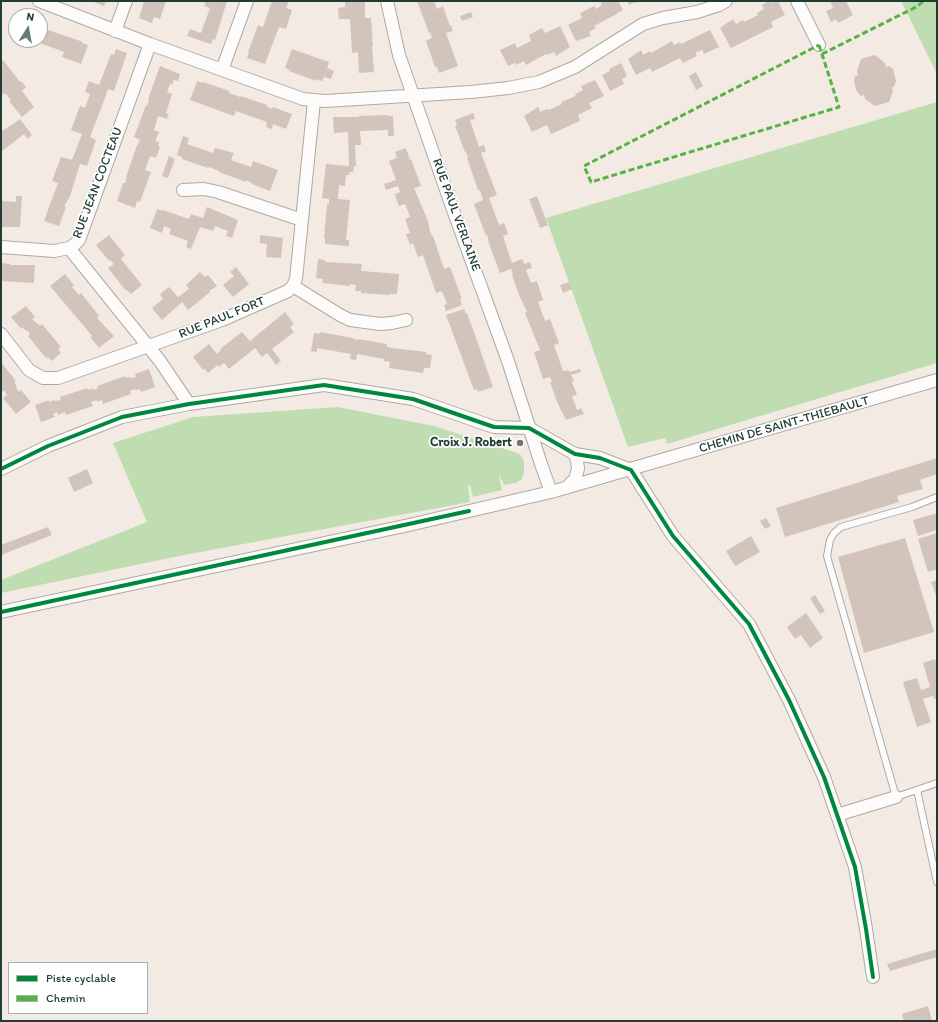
<!DOCTYPE html>
<html>
<head>
<meta charset="utf-8">
<style>
	body { margin:0 }
	#map { position:relative; width:938px; height:1022px; overflow:hidden; background:#f3ebe3; font-family:Itim,sans-serif }
	canvas { display:block }
	.frame { position:absolute; inset:0; border:2px solid #1f3d34; pointer-events:none }
	.legend { position:absolute; left:8px; top:962px; width:140px; height:52px; box-sizing:border-box; background:#fff; border:1px solid #a5b1ae; margin:0; padding:5px 7px; list-style:none; font-size:12px; color:#1f3d34 }
	.legend li { display:flex; align-items:center; gap:8px; height:20px }
	.legend b { width:20px; border:1px solid #a5b1ae }
	.north { position:absolute; left:8px; top:8px; width:40px; height:40px; box-sizing:border-box; background:#fff; border:1px solid #a5b1ae; border-radius:50%; rotate:11deg; font-size:11px; font-weight:700; line-height:16px; text-align:center; color:#1f3d34 }
	.north::after { content:''; display:block; margin:auto; width:14px; height:18px; background:#697a71; clip-path:polygon(50% 0,100% 100%,50% 72%,0 100%) }
</style>
</head>
<body>
<div id="map">
<canvas width="938" height="1022"></canvas>
<div class="frame"></div>
<ul class="legend">
<li><b style="height:5px;background:#00873e"></b>Piste cyclable</li>
<li><b style="height:5px;background:#55b346"></b>Chemin</li>
</ul>
<div class="north">N</div>
</div>
<script>
const context = document.querySelector('canvas').getContext('2d');
context.lineJoin = 'round';
function paint(path, color) { context.fillStyle = color; context.fill(path, 'evenodd'); }
const toPath = rows => new Path2D(rows.map(r => 'M' + r).join(''));
function stroke(path, color, width, dash) { context.strokeStyle = color; context.lineWidth = width; context.lineCap = dash ? 'butt' : 'round'; context.setLineDash(dash || []); context.stroke(path); }
function write(font, color, halo, rows, align = 'center') {
  context.font = font + ' Itim,sans-serif'; context.lineWidth = 3.5; context.setLineDash([]); context.textBaseline = 'middle'; context.strokeStyle = halo; context.fillStyle = color; for (const [text, x, y, turn = 0] of rows) {
    context.save(); context.translate(x, y); context.rotate((+turn || 0) * Math.PI / 180); context.textAlign = isNaN(turn) ? turn : align; if (halo) context.strokeText(text, 0, 0); context.fillText(text, 0, 0); context.restore();
  }
}
paint(toPath([
	[901,1,937,1,937,74],
	[937,102,937,363,667,444,665,438,628,447,546,218],
	[338,407,434,426,520,454,524,461,524,472,522,479,516,483,504,485,500,476,499,476,502,490,473,497,470,485,468,485,470,502,184,555,1,593,1,580,147,522,113,443,193,417]
]), '#bfddb0');
paint(toPath([
	[91,1,106,1,104,6],
	[144,1,166,1,160,19,154,17,152,23,139,18],
	[206,1,227,1,215,40,213,39,211,44,187,36,190,29,201,33,210,8,204,6],
	[272,1,289,1,286,8,292,10,286,29,279,27,265,64,247,58,249,52,248,52,258,25,263,27],
	[345,1,365,1,365,18,371,18,373,46,372,46,374,72,359,73,358,52,352,53,350,19,339,19,338,8,345,7],
	[417,1,434,1,437,9,443,6,450,26,451,25,453,31,446,33,458,66,439,73,437,67,435,67,426,41,432,38,430,32,429,33],
	[600,1,618,1,623,10,617,13,617,14,594,26,596,28,589,32,591,36,576,41,568,25,582,18,580,13,594,6,596,9,602,5],
	[627,1,641,1,636,3,635,2,629,5],
	[769,1,770,3,778,1,785,15,771,22,773,27,731,48,720,28,733,19,736,24,743,20,744,22,758,15,757,13,764,9,762,5],
	[830,1,846,1,853,15,838,23,836,19,831,22,826,11,833,8],
	[471,12,473,17,462,21,460,16],
	[15,13,27,16,16,16,16,29,15,28,13,34,8,32],
	[40,21,47,23,45,29,83,42,82,43,88,45,81,64,62,57,64,52,40,43,41,38,40,37],
	[560,26,570,47,556,56,554,52,547,55,546,54,526,65,524,61,516,65,515,63,508,66,500,50,515,43,517,48,531,41,529,35,542,28,545,33],
	[710,30,719,47,704,54,702,50,695,53,697,56,683,63,680,58,652,72,650,68,636,75,628,59,641,50,643,55,650,51,651,53,672,41,674,45,680,42,681,44],
	[116,49,127,53,114,91,108,89,102,106,90,137,96,140,87,166,80,164,70,196,64,207,66,207,59,226,44,221,58,183,52,181,61,157,72,160,82,134,71,130,80,106,85,108,90,94,85,92,89,81,99,85,111,54,114,55],
	[292,49,329,62,327,68,334,71,331,79,324,77,322,81,316,79,316,81,289,71,290,70,285,68],
	[875,55,885,63,886,67,889,66,893,69,896,81,894,87,892,87,893,91,889,102,875,106,865,99,864,95,861,96,857,92,854,82,855,76,858,75,857,71,861,59],
	[3,60,20,82,21,81,26,87,22,91,34,107,22,117,9,101,11,100,6,94,4,95,1,91,1,61],
	[621,63,627,76,622,79,624,84,610,91,602,75,610,71,609,69],
	[160,66,180,74,178,81,174,80,172,85,170,84,167,92,172,94,166,113,169,114,167,119,158,116,154,130,159,132,155,141,159,142,158,146,160,147,158,153,156,158,150,156,145,170,151,172,140,202,137,201,135,208,117,201,123,183,125,183,127,177,126,177,137,145,138,145,140,140,134,137,146,105,147,106,149,100,148,99],
	[696,72,703,86,696,90,689,76],
	[595,80,604,96,589,103,592,108,578,115,580,121,551,134,547,125,532,132,524,116,538,107,540,112,547,109,548,110,551,109,562,104,561,102,576,96,575,94,583,90,581,86],
	[197,81,202,83,203,82,230,91,229,93,240,97,241,96,267,105,267,107,272,109,273,107,292,114,286,129,273,124,272,129,266,127,267,122,236,111,234,116,190,100],
	[473,113,475,119,470,120,479,147,484,145,486,151,481,153,497,195,489,198,499,225,504,223,506,228,508,234,503,236,512,263,522,259,524,264,530,262,532,268,526,270,531,283,537,281,543,300,538,302,545,321,550,319,559,343,554,345,563,371,569,370,569,372,580,369,581,372,571,375,574,381,572,382,577,395,572,396,577,410,581,408,584,414,566,420,557,402,550,382,552,382,550,377,543,379,534,352,540,350,525,313,527,312,519,295,512,275,513,275,511,269,500,273,488,241,489,241,487,235,486,236,474,204,483,200,480,190,478,190,467,158,468,157,466,152,465,152,455,126,457,125,455,120],
	[387,115,388,116,393,116,394,136,388,136,388,130,360,131,361,145,355,145,356,167,354,166,353,172,350,172,349,175,346,175,345,186,339,185,338,199,350,200,346,240,349,240,349,246,325,244,325,238,324,238,327,204,329,204,329,199,322,198,326,164,349,166,348,132,334,133,333,117,359,117,359,116],
	[20,119,32,135,28,139,24,134,1,152,1,132],
	[183,136,189,138,187,144,213,153,215,148,234,153,231,160,251,167,253,161,278,170,270,191,252,184,252,183,246,180,246,182,219,172,219,171,209,167,208,168,182,159,182,157,177,155],
	[406,148,410,160,411,159,421,186,414,188,428,221,430,231,432,236,433,236,444,269,450,267,462,299,460,299,462,305,446,311,444,305,447,304,442,291,436,293,423,255,418,257,413,243,410,245,406,234,410,233,405,219,410,217,405,204,399,206,397,201,395,194,400,192,398,186,386,190,384,184,396,180,389,161,397,158,395,152],
	[169,156,175,159,168,178,162,176],
	[16,196,22,196,20,227,1,227,2,201,16,202],
	[537,196,548,225,540,228,529,199],
	[207,207,238,220,232,238,226,236,228,231,215,226,213,231,200,227,191,249,186,247,188,241,169,234,171,229,164,226,162,233,150,228,157,209,163,211,163,210,189,219,191,214,203,218],
	[109,235,125,255,121,259,142,285,131,294,127,290,126,291,108,268,114,264,110,260,109,261,96,245],
	[260,235,283,238,281,258,266,257,267,244,260,243],
	[318,259,325,260,325,262,362,264,361,271,399,274,397,294,389,294,389,295,361,293,361,291,355,291,356,285,350,284,350,286,322,283,323,279,316,278],
	[1,263,11,264,10,265,35,265,34,283,1,281],
	[236,267,249,284,233,297,223,285,234,276,230,272],
	[200,272,205,277,208,275,217,286,209,291,210,292,188,310,182,302,162,320,152,308,163,299,160,294,169,287,178,297,189,289,186,285],
	[65,274,74,285,72,287,79,295,81,293,99,316,97,318,114,336,99,348,90,337,92,336,88,331,50,286],
	[569,282,572,289,563,293,560,285],
	[26,306,35,317,32,319,40,326,42,324,61,347,58,349,61,353,52,361,48,357,46,358,28,336,30,334,27,330,26,331,22,327,21,329,11,317],
	[464,309,466,314,467,313,475,335,493,387,478,392,477,389,474,390,446,315],
	[285,312,294,324,290,327,294,332,272,349,281,361,276,365,267,353,262,357,255,348,229,369,224,363,219,367,218,365,208,373,204,368,203,370,193,357,209,344,217,354,221,350,220,349,242,332,250,341],
	[320,332,353,338,353,339,359,340,359,339,387,344,387,347,392,348,426,352,426,354,432,355,430,368,424,368,423,373,409,371,389,368,390,362,384,361,384,359,357,354,356,360,350,359,351,354,317,348,317,352,311,351,314,333,320,334],
	[1,362,16,381,14,382,17,387,16,388,19,392,21,390,31,402,16,414,3,398,7,395,4,390,1,393],
	[149,369,155,387,141,392,140,389,135,390,134,389,130,391,131,394,103,404,102,400,97,402,97,400,91,402,93,406,66,415,65,412,58,415,57,412,53,414,55,417,41,422,35,405,49,400,49,402,55,400,55,401,61,400,60,397,87,388,88,390,93,388,93,390,98,388,97,386,125,376,125,378,130,377,131,378,136,377,135,374],
	[937,458,937,474,920,480,923,489,897,496,899,502,785,537,776,508],
	[87,469,93,483,74,492,68,478],
	[937,513,937,530,918,536,913,520],
	[766,518,771,526,765,529,760,521],
	[48,527,52,535,1,555,1,545],
	[937,533,937,569,928,572,918,539],
	[751,536,760,552,735,566,726,551],
	[905,538,934,632,864,653,838,557],
	[937,580,937,598,931,582],
	[815,595,825,611,820,614,810,598],
	[806,613,823,638,810,648,801,635,795,639,787,627],
	[935,659,937,665,937,698,934,699,933,696,923,699,931,722,917,727,903,682,917,678,921,690,930,687,923,663],
	[937,949,937,957,890,971,887,964],
	[928,1006,932,1021,904,1021,902,1014]
]), '#d2c3bb');
const service = toPath([
	[937,497,912,507,841,527,834,533,830,540,827,556,896,797,937,783],
	[917,790,937,882]
]);
const minor = toPath([
	[39,1,150,44,303,99,325,101,471,92,508,88,539,82,575,67,643,24,663,18,697,12,719,5,726,1],
	[387,1,399,55,452,207,508,361,541,464,551,492],
	[797,1,819,45],
	[115,31,126,1],
	[150,44,79,240,74,245,69,248,160,361,189,404],
	[222,70,247,1],
	[183,190,204,189,218,192,302,220],
	[1,247,54,251,69,248],
	[293,286,340,315,350,320,380,324,392,323,406,320],
	[1,334,29,370,43,378,58,378,222,320,288,291,293,286,296,279,314,101],
	[1,469,48,446,122,417,189,404,324,385,413,399,494,427,529,428,575,454,600,458,631,470,673,536,749,624,789,700,824,777,855,867,866,929,873,977],
	[566,488,575,479,578,469,577,461,575,454],
	[1,612,409,525,551,492,937,380],
	[837,815,896,797]
]);
stroke(service, '#abaaa4', 8);
stroke(minor, '#abaaa4', 14);
stroke(service, '#fdfcfb', 6);
stroke(minor, '#fdfcfb', 12);
stroke(toPath([
	[819,45,839,107,591,182,584,166,819,45],
	[822,54,918,6,923,1]
]), '#55b346', 3, [6, 3]);
stroke(toPath([
	[1,469,48,446,122,417,189,404,324,385,413,399,494,427,529,428,575,454,600,458,631,470,673,536,749,624,789,700,824,777,855,867,866,929,873,977],
	[1,612,469,511]
]), '#00873e', 4);
for (const [x, y, r, color] of [
	[520,443,4,"#697a71"]
]) { const dot = new Path2D(); dot.arc(x, y, r, 0, 2 * Math.PI); context.fillStyle = color; context.fill(dot); stroke(dot, '#fff', 1.5); }
write('13px', '#1f3d34', '#fff', [
	["RUE JEAN COCTEAU",98,183,-69],
	["RUE PAUL VERLAINE",456,215,70],
	["RUE PAUL FORT",222,318,-22],
	["CHEMIN DE SAINT-THIEBAULT",784,425,-16]
]);
write('bold 13px', '#1f3d34', '#fff', [
	["Croix J. Robert",512,443]
], 'right');
</script>
</body>
</html>
